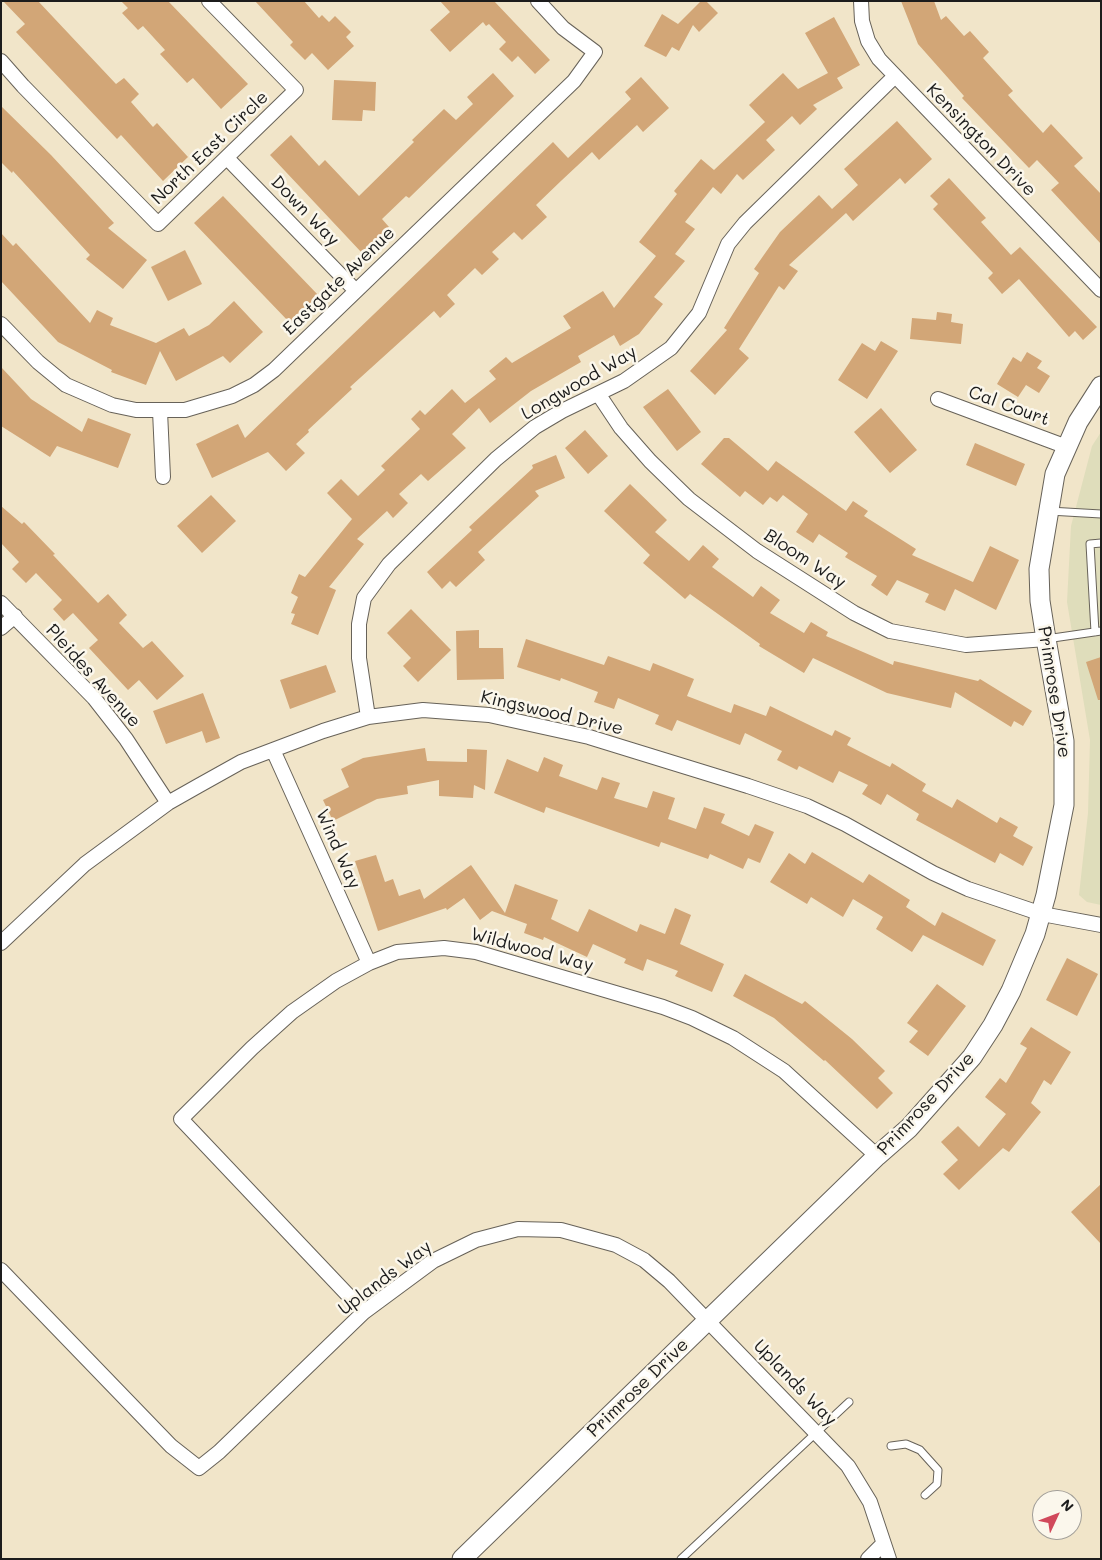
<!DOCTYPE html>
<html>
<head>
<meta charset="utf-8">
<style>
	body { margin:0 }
	#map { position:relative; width:1102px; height:1560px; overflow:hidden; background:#f1e5c9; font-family:Mali,sans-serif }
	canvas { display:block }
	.frame { position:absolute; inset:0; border:2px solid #1c1c1c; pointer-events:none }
	.north { position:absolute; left:1032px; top:1490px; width:50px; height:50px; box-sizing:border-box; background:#fbf7ec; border:1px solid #a29f99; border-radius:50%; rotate:47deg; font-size:14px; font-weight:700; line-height:20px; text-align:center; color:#1c1c1c }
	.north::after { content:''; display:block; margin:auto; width:18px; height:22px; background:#d1495b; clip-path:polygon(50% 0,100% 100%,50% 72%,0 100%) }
</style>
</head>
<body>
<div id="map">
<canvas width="1102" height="1560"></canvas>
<div class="frame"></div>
<div class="north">N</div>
</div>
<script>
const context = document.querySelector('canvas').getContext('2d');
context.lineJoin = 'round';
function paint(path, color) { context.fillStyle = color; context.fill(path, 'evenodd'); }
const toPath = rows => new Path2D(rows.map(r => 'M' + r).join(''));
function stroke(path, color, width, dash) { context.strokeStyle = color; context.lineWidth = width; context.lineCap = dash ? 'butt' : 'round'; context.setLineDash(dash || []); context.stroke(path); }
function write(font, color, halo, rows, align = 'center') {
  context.font = font + ' Mali,sans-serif'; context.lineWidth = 5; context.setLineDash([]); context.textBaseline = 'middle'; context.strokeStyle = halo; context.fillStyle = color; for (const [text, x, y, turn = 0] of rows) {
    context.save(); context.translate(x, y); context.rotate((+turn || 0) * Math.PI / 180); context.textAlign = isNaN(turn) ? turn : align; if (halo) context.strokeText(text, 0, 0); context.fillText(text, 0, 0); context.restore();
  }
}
paint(toPath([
	[1101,432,1101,905,1087,902,1079,895,1088,813,1090,740,1067,602,1071,526,1092,446]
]), '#dfddbb');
paint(toPath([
	[3,1,38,1,116,84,124,78,139,94,131,102,153,127,157,123,188,157,163,181,121,135,117,139,16,32,25,24],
	[121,1,168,1,248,84,221,109,193,78,187,83,160,54,165,50,143,26,138,30,122,13,128,8],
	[255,1,304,1,319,18,322,15,329,22,335,16,351,32,346,37,354,46,328,70,312,53,305,60,290,45,293,42],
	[440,1,494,1,550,60,535,74,518,56,512,62,499,49,506,42,489,24,486,26,483,22,450,52,430,30,450,12],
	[701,1,706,1,718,13,699,32,693,25,679,51,672,47,666,57,644,46,662,14,678,24],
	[901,1,934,1,941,20,946,16,964,36,970,31,989,52,983,58,1013,91,1008,95,1017,105,1043,133,1051,124,1083,158,1074,166,1101,194,1101,244,1051,190,1059,183,1037,160,1029,168,962,98,964,96,918,44],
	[834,17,860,65,837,78,843,88,813,105,817,109,800,125,792,116,766,140,775,150,743,180,737,174,721,194,713,187,685,222,695,229,675,254,685,261,654,297,663,304,639,334,620,346,614,335,578,356,581,362,531,391,490,423,479,408,452,434,466,448,428,481,421,474,399,494,408,503,393,518,387,511,357,539,364,544,329,587,336,590,318,635,291,624,295,614,291,613,298,597,291,593,299,574,305,577,352,519,327,493,341,479,358,496,385,470,381,466,420,429,411,419,420,410,425,415,452,389,465,403,496,379,489,371,506,357,512,363,571,328,563,316,603,291,614,308,656,256,639,242,677,194,674,191,701,159,714,170,765,122,749,105,783,73,798,89,828,73,805,33],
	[493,73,514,96,409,198,406,196,382,219,389,227,362,253,270,155,291,135,319,166,325,160,359,196,414,142,412,140,444,109,456,120,473,104,467,97],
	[641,77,669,108,643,132,637,125,599,160,592,152,562,180,536,205,547,217,522,240,514,232,492,252,499,259,482,275,475,268,447,295,455,304,440,318,434,311,350,387,352,389,308,430,309,432,296,444,305,453,286,471,268,452,212,478,196,444,238,424,245,438,553,142,568,158,631,99,625,92],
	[334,80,376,82,375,111,363,110,362,121,332,120],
	[1,106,51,155,114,223,108,228,147,260,123,289,86,259,90,255,13,171,12,173,1,162],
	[897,121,932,159,905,184,900,178,853,221,846,213,789,265,798,271,784,290,779,286,739,349,749,358,715,395,690,371,727,330,724,328,759,273,754,269,780,232,819,195,832,209,858,185,844,169],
	[949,178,986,218,981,222,1011,255,1020,247,1097,327,1083,340,1075,331,1069,337,1019,279,1002,294,988,278,993,273,933,209,938,204,930,196],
	[223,196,319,296,290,323,194,223],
	[1,233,13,246,16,243,90,323,97,310,113,318,110,325,156,343,184,328,189,336,209,325,234,301,263,332,230,363,223,356,176,381,160,351,146,385,111,372,112,370,58,342,1,281],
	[185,250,202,284,168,301,151,267],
	[937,312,952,314,951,322,963,324,961,344,910,339,912,318,936,320],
	[881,341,898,351,867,399,838,380,862,343,875,351],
	[1027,352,1042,361,1037,368,1050,376,1039,393,1026,385,1018,397,997,384,1013,357,1021,362],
	[1,367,31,399,82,432,88,418,131,434,118,468,57,446,50,457,1,426],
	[668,389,701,432,677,451,643,407],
	[881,408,917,450,890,473,854,432],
	[585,430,608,456,588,474,565,448],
	[724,438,729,438,768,471,776,461,846,511,853,501,868,511,864,516,916,549,912,555,973,582,990,546,1019,560,996,610,955,589,945,611,925,602,929,594,897,580,887,596,871,585,877,576,845,557,848,553,819,534,813,543,796,532,808,514,783,495,777,502,770,497,763,505,745,491,740,497,701,464],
	[975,443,1025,464,1016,486,966,465],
	[556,455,565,478,535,491,539,496,478,552,485,560,456,587,450,581,442,589,427,572,472,530,469,527,533,468,532,465],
	[630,484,667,520,655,532,689,561,703,545,719,559,712,567,753,597,761,586,780,600,770,613,804,633,811,622,828,632,826,636,893,665,894,661,978,681,980,679,1032,711,1023,726,1014,721,1011,727,955,692,951,708,887,693,813,658,804,673,759,646,760,644,690,594,685,599,643,563,650,555,604,511],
	[211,495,236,521,202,553,177,526],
	[1,506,22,524,24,522,55,554,53,555,98,603,108,594,127,615,119,623,143,648,152,641,184,676,157,700,139,680,128,690,89,648,98,640,73,613,64,621,53,609,62,600,36,573,26,583,12,569,19,562,1,543],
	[411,609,451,650,418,682,403,666,411,658,387,633],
	[479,630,479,648,503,648,504,679,457,680,456,631],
	[526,639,604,665,608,656,650,671,653,663,694,679,687,696,731,713,734,704,766,716,770,706,832,736,835,730,851,738,847,745,890,767,892,763,926,784,922,791,952,808,957,799,997,823,1000,817,1018,827,1013,836,1033,847,1023,866,1000,853,995,863,916,820,919,814,887,794,881,805,862,794,868,785,839,771,833,783,799,766,797,770,777,760,782,751,745,733,740,745,677,720,672,731,655,724,659,715,618,698,614,709,594,702,598,692,561,678,560,681,517,667],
	[1101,657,1101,700,1098,700,1086,662],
	[326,665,336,692,290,709,280,680],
	[203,693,220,738,206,743,202,731,166,744,153,711],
	[425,748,427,761,467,762,467,749,487,750,485,790,474,785,473,798,439,796,439,780,407,786,408,794,377,799,333,821,323,800,349,787,341,769,363,758],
	[544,757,563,765,559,776,597,790,602,777,620,783,614,798,647,808,653,791,675,798,668,819,696,829,704,807,725,814,721,823,749,836,755,824,774,832,760,863,748,858,743,869,710,854,708,859,661,842,659,847,546,807,544,813,494,793,507,759,538,772],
	[812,852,863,883,869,874,910,900,906,907,935,926,942,912,996,940,983,966,923,935,912,952,876,929,883,917,853,899,843,917,811,897,807,904,770,882,789,853,805,864],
	[376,855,385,882,393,879,399,896,420,889,424,899,471,865,505,913,515,884,558,900,551,919,578,932,589,909,637,932,640,924,665,934,675,908,691,915,680,944,724,964,712,992,675,976,678,971,647,959,643,971,624,963,626,959,593,944,587,957,544,937,543,940,524,933,527,924,492,911,480,920,464,898,447,910,446,908,378,931,355,861],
	[1067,958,1098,974,1077,1016,1046,1000],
	[745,974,802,1004,805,1001,852,1039,885,1071,878,1078,893,1093,877,1109,825,1060,824,1061,774,1018,733,996],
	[937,984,966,1006,928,1056,909,1042,918,1031,907,1023],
	[1031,1027,1071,1052,1051,1085,1044,1080,1031,1103,1041,1112,1009,1152,1003,1148,959,1190,943,1174,958,1160,941,1142,958,1126,979,1147,1006,1114,985,1097,1000,1078,1006,1083,1027,1048,1020,1044],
	[1101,1184,1101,1244,1071,1212]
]), '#d2a677');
const lane = toPath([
	[1049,511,1101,514],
	[1095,632,1090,544,1101,543],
	[1046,639,1101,631],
	[891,1446,906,1444,920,1450,938,1470,937,1484,925,1495],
	[681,1559,849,1402]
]);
const street = toPath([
	[861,1,862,21,868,41,879,59,1101,290],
	[1,61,23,86,158,224,296,90,209,1],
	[227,158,356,291],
	[1,324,38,362,66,385,112,405,136,410,185,410,232,396,254,385,274,370,574,81,595,52,563,28,538,1],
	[599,395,621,428,650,461,689,499,757,551,854,613,890,631,966,645,1046,639],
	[938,399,1067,447],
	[160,411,163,477],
	[1,603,94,698,126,739,168,803],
	[1,628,15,616],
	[368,717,359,658,359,624,364,598,389,564,496,459,535,427,562,411,624,381,671,348,699,313,728,244,745,223,894,77],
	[273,750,369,963],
	[1,943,85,864,168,803,198,786,241,762,323,731,368,717,423,710,489,715,589,737,748,786,807,806,845,824,933,873,968,889,1042,914,1101,925],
	[1,1270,171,1446,199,1468,219,1452,364,1312,433,1261,476,1240,518,1229,561,1230,616,1245,644,1260,669,1281,848,1466,870,1502,889,1559],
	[364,1312,181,1119,252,1048,292,1012,336,981,369,963,397,952,444,948,476,952,663,1007,692,1018,733,1038,784,1071,877,1156],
	[868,1559,883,1544]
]);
const secondary = toPath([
	[462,1559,877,1156,909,1128,972,1057,993,1025,1011,991,1035,934,1046,895,1064,805,1064,741,1046,639,1040,601,1039,569,1055,474,1078,422,1101,386]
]);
stroke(lane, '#676259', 9);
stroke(street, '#676259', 16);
stroke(secondary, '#676259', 21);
stroke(lane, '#fff', 7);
stroke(street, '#fff', 14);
stroke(secondary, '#fff', 19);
write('18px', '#1c1c1c', '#fbf7ec', [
	["Kensington Drive",981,140,46],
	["North East Circle",210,148,-44],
	["Down Way",305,211,46],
	["Eastgate Avenue",339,281,-44],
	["Longwood Way",579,383,-30],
	["Cal Court",1009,406,20],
	["Bloom Way",805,559,33],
	["Pleides Avenue",93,676,48],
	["Primrose Drive",1054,692,81],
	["Kingswood Drive",552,713,13],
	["Wind Way",338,849,66],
	["Wildwood Way",532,950,15],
	["Primrose Drive",926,1104,-47],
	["Uplands Way",385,1278,-37],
	["Uplands Way",795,1383,46],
	["Primrose Drive",638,1388,-44]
]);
</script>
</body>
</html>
